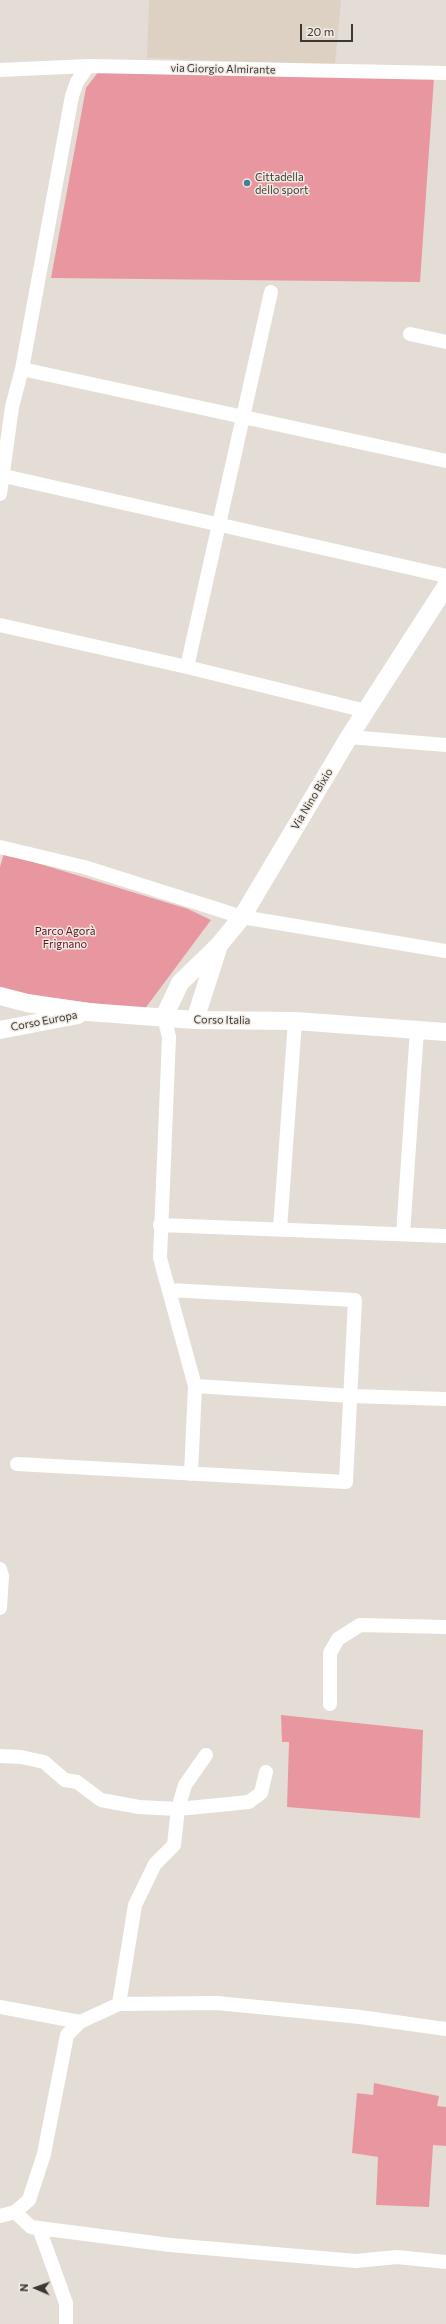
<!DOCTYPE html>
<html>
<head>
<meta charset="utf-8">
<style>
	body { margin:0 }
	#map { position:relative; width:446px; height:2324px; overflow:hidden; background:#e4ddd6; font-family:Commissioner,sans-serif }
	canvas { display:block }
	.north { position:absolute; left:16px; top:2268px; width:40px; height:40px; -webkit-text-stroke:3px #f1ebe3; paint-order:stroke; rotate:272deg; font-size:11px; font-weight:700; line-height:16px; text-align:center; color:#3a3734 }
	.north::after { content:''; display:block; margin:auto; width:14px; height:18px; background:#3a3734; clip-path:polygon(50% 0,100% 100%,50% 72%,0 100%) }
	.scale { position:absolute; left:300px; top:24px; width:53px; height:18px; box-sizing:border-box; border:2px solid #3a3734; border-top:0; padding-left:5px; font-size:12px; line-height:14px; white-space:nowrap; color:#3a3734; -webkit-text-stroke:3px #f1ebe3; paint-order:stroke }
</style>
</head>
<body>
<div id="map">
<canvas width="446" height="2324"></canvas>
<div class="north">N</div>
<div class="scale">20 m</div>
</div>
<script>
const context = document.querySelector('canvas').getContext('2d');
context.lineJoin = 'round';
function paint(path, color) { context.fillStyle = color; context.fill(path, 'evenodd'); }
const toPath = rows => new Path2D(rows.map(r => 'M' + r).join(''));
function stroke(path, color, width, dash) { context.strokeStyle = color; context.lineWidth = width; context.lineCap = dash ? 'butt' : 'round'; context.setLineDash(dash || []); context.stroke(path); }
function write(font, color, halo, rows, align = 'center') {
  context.font = font + ' Commissioner,sans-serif'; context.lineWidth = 3; context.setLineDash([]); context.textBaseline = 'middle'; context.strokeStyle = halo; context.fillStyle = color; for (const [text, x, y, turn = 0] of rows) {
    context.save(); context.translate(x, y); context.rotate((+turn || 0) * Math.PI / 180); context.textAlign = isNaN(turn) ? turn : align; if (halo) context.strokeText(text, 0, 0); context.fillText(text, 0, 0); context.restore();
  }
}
paint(toPath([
	[149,0,341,0,335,65,147,58]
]), '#ddd1c4');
paint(toPath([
	[99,71,434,78,420,282,51,278,86,88],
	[4,853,188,909,211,920,144,1010,0,991,0,867],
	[281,1715,423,1730,420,1818,287,1807,289,1742,282,1742],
	[374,2083,439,2096,437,2106,446,2107,446,2146,433,2145,429,2207,376,2205,378,2157,352,2153,357,2093,373,2095]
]), '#e897a0');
stroke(toPath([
	[0,70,88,66,446,73],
	[410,334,446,342],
	[22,369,446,461],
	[4,476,446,576],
	[0,494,12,407,22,369,72,96,77,82,88,66],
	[0,625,187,667,366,711],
	[187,667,271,292],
	[349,737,446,745],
	[0,847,84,867,242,917,446,951],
	[164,1017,169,1037,160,1258,195,1386,191,1474],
	[160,1225,446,1236],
	[280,1229,295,1021],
	[403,1234,417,1030],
	[195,1386,352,1396,446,1399],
	[17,1464,346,1482,355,1300,169,1290],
	[0,1569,2,1576,0,1608],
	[330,1704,330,1653,338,1639,360,1625,446,1627],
	[0,1756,21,1757,44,1762,65,1780,77,1782,101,1800,139,1807,178,1809,249,1802,261,1793,266,1772],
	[119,2004,135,1905,155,1864,174,1845,178,1809,185,1785,206,1755],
	[0,2007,80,2022],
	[15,2212,31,2227,170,2245,356,2261,397,2257,446,2262],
	[0,2216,15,2212,29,2200,44,2154,67,2035,80,2022,119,2004,217,2003,360,2017,446,2029],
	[39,2228,66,2303,66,2324]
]), '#fff', 14);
stroke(toPath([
	[0,996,27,1003,88,1012,195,1020,295,1021,446,1032],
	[164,1017,180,983,217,947],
	[195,1020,219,945,242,917,349,737,446,586],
	[0,1030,78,1015]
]), '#fff', 18);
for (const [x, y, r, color] of [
	[247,183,4,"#438197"]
]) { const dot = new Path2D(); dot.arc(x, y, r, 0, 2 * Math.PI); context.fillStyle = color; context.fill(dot); stroke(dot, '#f1ebe3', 1.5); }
write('11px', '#3a3734', '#f1ebe3', [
	["via Giorgio Almirante",223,69,1],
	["Via Nino Bixio",312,799,-59],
	["Corso Italia",222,1020,1],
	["Corso Europa",44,1021,-11]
]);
write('11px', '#3a3734', '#f1ebe3', [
	["Cittadella",255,177],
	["dello sport",255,190]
], 'left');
write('11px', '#5e0e23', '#f1ebe3', [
	["Parco Agorà",65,931],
	["Frignano",65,944]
]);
</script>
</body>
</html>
